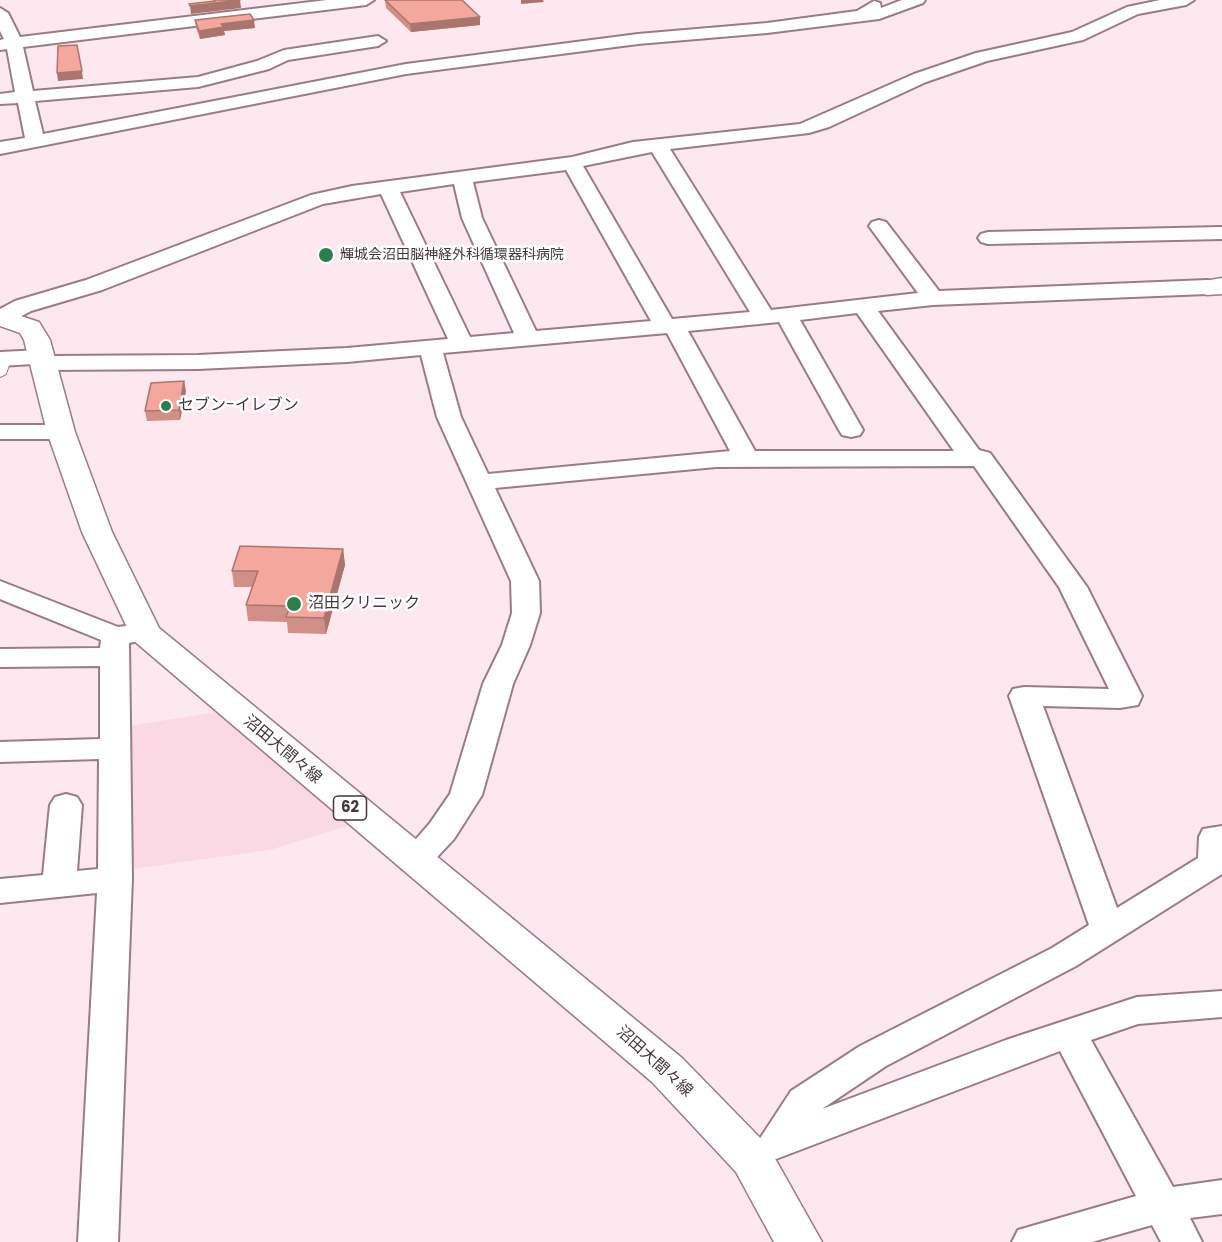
<!DOCTYPE html>
<html>
<head>
<meta charset="utf-8">
<style>
	body { margin:0 }
	canvas { display:block; background:#fde8ef }
</style>
</head>
<body>
<canvas width="1222" height="1242"></canvas>
<script>
const context = document.querySelector('canvas').getContext('2d');
context.lineJoin = 'round';
function paint(path, color) { context.fillStyle = color; context.fill(path, 'evenodd'); }
const toPath = rows => new Path2D(rows.map(r => 'M' + r).join(''));
function stroke(path, color, width, dash) { context.strokeStyle = color; context.lineWidth = width; context.lineCap = dash ? 'butt' : 'round'; context.setLineDash(dash || []); context.stroke(path); }
function write(font, color, halo, rows, align = 'center') {
  context.font = font + ' Poppins,"Noto Sans JP",sans-serif'; context.lineWidth = 5; context.setLineDash([]); context.textBaseline = 'middle'; context.strokeStyle = halo; context.fillStyle = color; for (const [text, x, y, turn = 0] of rows) {
    context.save(); context.translate(x, y); context.rotate((+turn || 0) * Math.PI / 180); context.textAlign = isNaN(turn) ? turn : align; if (halo) context.strokeText(text, 0, 0); context.fillText(text, 0, 0); context.restore();
  }
}
paint(toPath([
	[217,712,350,825,270,850,125,870,123,727]
]), '#fbd9e4');
const service = toPath([
	[5,356,11,359,6,374,0,377,0,358,5,356]
]);
const minor = toPath([
	[327,0,374,0,366,5,23,47,33,91,198,77,257,61,284,50,378,36,386,41,378,46,288,60,269,69,198,87,35,101,43,134,406,64,638,34,767,23,857,11,874,1,880,3,881,8,902,0,925,0,923,3,879,19,767,33,638,44,406,74,0,154,0,142,25,138,18,103,0,104,0,94,15,92,7,49,0,50,0,40,4,39,0,31,0,8,8,13,20,37,327,0],
	[1160,0,1194,0,1186,5,1138,14,1083,40,987,61,926,82,829,127,809,133,670,149,771,310,918,293,869,226,872,222,879,220,886,222,939,291,1207,280,1215,282,1218,287,1215,292,1207,294,933,305,878,311,979,450,990,453,1087,587,1142,696,1138,705,1120,708,1043,706,1117,908,1198,858,1199,837,1203,829,1222,826,1222,874,1076,966,886,1066,822,1109,1006,1040,1137,997,1222,991,1222,1017,1138,1024,1091,1040,1173,1187,1222,1180,1222,1214,1190,1218,1202,1242,1161,1242,1152,1225,1092,1242,1012,1242,1018,1230,1136,1196,1060,1051,776,1159,762,1154,757,1143,791,1091,860,1046,1052,948,1089,925,1009,696,1013,689,1024,687,1109,689,1059,587,974,466,716,467,495,488,539,581,540,613,530,645,513,684,482,795,454,839,426,869,414,872,402,869,397,861,430,823,450,794,483,684,502,645,512,613,511,581,437,417,421,355,347,362,198,369,44,370,33,364,0,366,0,352,42,350,50,352,53,356,198,355,347,348,448,339,381,194,323,204,102,290,31,311,10,322,0,323,0,309,15,301,86,280,311,195,352,186,572,157,633,142,800,124,914,74,976,53,1072,32,1127,7,1160,0],
	[652,152,750,312,672,319,583,166,652,152],
	[566,170,651,321,536,331,482,218,473,182,566,170],
	[454,184,462,218,514,333,470,337,400,192,454,184],
	[857,313,954,451,755,451,688,331,779,322,839,430,842,435,851,437,860,435,863,430,800,320,857,313],
	[667,333,730,451,488,474,461,417,443,353,667,333],
	[1222,227,1222,239,988,244,981,242,978,238,981,234,988,232,1222,227],
	[0,425,61,425,70,427,73,432,70,437,61,439,0,439,0,425],
	[0,581,118,627,133,625,143,628,147,634,143,640,129,643,132,879,118,1242,78,1242,97,893,0,903,0,879,43,875,50,805,55,797,66,794,77,797,82,805,77,871,98,869,99,759,0,762,0,742,100,739,100,666,0,667,0,649,100,648,101,640,0,599,0,581]
]);
const tertiary = toPath([
	[1222,278,1222,294,1207,295,1198,292,1194,287,1198,282,1222,278]
]);
const primary = toPath([
	[0,309,39,322,50,340,75,432,112,532,159,628,682,1058,768,1146,822,1242,774,1242,736,1172,652,1082,133,640,82,532,47,432,24,340,20,333,0,326,0,309]
]);
stroke(service, '#9b7c86', 2);
stroke(minor, '#9b7c86', 4);
stroke(tertiary, '#9b7c86', 3);
stroke(primary, '#9b7c86', 3);
paint(service, '#fff');
paint(minor, '#fff');
paint(tertiary, '#fff');
paint(primary, '#fff');
paint(toPath([
	[385,0,480,25,411,32,386,8],
	[195,20,255,28,224,31,225,35,200,39,196,28],
	[186,391,180,420,147,421,145,411],
	[343,549,345,565,326,634,288,633,287,622,248,621,246,605,252,587,234,587,232,571]
]), '#d19087');
paint(toPath([
	[240,0,241,8,191,14,190,6],
	[521,0,543,0,544,2,521,4],
	[480,17,480,25,411,32,410,24],
	[254,20,255,28,224,31,225,35,200,39,199,31,221,24],
	[82,71,83,79,58,81,57,73],
	[184,381,186,391,180,420,179,410],
	[343,549,345,565,326,634,324,618]
]), '#aa756e');
const building = toPath([
	[214,0,240,0,190,6,189,4,215,1,214,0],
	[385,0,462,0,480,17,410,24,385,0],
	[250,14,254,20,221,24,224,27,199,31,195,20,250,14],
	[77,45,82,71,57,73,58,46,77,45],
	[184,381,179,410,145,411,151,383,184,381],
	[240,546,343,549,324,618,286,617,290,606,246,605,258,571,232,571,240,546]
]);
paint(building, '#f3a79d');
stroke(building, '#aa756e', 1.5);
for (const [x, y, r, color] of [
	[326,255,8,"#2e7d4d"],
	[166,406,6,"#2e7d4d"],
	[294,604,8,"#2e7d4d"]
]) { const dot = new Path2D(); dot.arc(x, y, r, 0, 2 * Math.PI); context.fillStyle = color; context.fill(dot); stroke(dot, '#fff', 2); }
write('14px', '#45373c', '#fff', [
	["輝城会沼田脳神経外科循環器科病院",340,255]
], 'left');
for (const [x, y, w] of [
	[350,808,33]
]) { const box = new Path2D(); box.roundRect(x - w / 2, y - 12, w, 24, 4.5); context.fillStyle = '#fff'; context.fill(box); stroke(box, '#45373c', 1.5); }
write('bold 15px', '#45373c', null, [
	["62",350,808]
]);
write('16px', '#45373c', '#fff', [
	["セブン-イレブン",178,406],
	["沼田クリニック",308,604]
], 'left');
write('16px', '#45373c', '#fff', [
	["沼田大間々線",282,750,40],
	["沼田大間々線",654,1062,42]
]);
</script>
</body>
</html>
